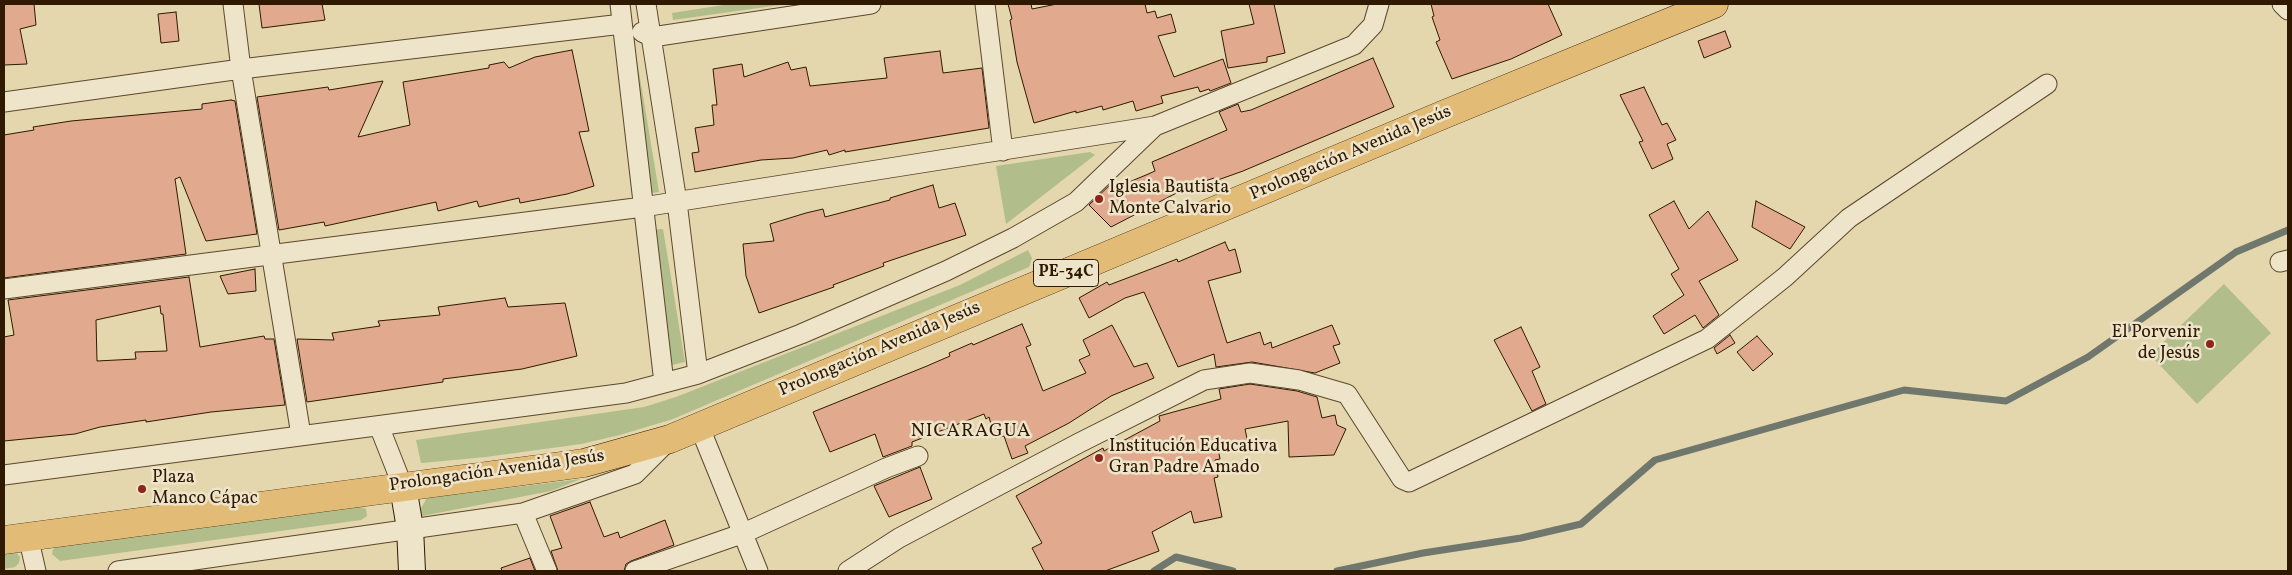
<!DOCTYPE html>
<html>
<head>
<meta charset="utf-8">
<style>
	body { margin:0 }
	#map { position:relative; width:2292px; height:575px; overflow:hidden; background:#e4d6ad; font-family:Vollkorn,serif }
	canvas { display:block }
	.frame { position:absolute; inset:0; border:5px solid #2f1900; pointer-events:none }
</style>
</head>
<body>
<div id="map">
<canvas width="2292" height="575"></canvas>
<div class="frame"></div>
</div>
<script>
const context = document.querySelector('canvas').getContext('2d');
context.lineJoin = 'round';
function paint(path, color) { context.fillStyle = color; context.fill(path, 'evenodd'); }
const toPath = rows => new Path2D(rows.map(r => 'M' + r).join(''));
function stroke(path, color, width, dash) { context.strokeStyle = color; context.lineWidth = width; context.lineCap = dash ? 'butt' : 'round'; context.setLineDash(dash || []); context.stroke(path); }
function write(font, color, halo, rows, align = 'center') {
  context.font = font + ' Vollkorn,serif'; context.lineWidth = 5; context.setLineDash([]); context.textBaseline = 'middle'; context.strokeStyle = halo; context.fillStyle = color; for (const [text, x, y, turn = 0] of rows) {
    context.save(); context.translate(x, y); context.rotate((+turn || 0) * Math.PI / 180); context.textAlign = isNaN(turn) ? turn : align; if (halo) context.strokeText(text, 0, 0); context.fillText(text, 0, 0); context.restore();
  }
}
paint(toPath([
	[730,4,787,4,673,20,672,13],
	[636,54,659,192,643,194,623,55],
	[1090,152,1095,155,1006,224,996,166],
	[663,229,685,362,672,365,648,230],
	[1028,250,1032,258,1029,267,673,419,620,435,581,444,486,457,421,463,416,440,644,407,676,397,960,285],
	[2224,284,2271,333,2197,404,2150,355],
	[581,479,551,491,422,516,420,510,427,498],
	[361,507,366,509,367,516,361,520,60,561,52,554,53,549,59,546],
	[15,551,20,557,19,563,15,567,4,569,4,552]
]), '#b1be8c');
stroke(toPath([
	[1154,571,1176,557,1233,571],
	[1337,571,1423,553,1521,538,1581,524,1655,460,1904,390,2006,401,2088,357,2236,252,2288,230]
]), '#70776d', 7);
const building = toPath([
	[4,4,34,4,36,25,20,29,27,64,4,65,4,4],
	[259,4,322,4,325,20,262,28,259,4],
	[1008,4,1031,4,1032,9,1057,4,1145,4,1147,13,1155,11,1157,18,1171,14,1176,32,1158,36,1174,77,1223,59,1231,83,1210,91,1209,89,1200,92,1198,87,1161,96,1163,103,1136,111,1133,101,1103,110,1102,106,1076,113,1076,111,1034,123,1017,62,1010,20,1012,19,1008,4],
	[1249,4,1274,4,1285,53,1267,57,1267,62,1228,68,1221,31,1254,24,1249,4],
	[1431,4,1548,4,1562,35,1511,59,1452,79,1436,42,1440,40,1432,17,1434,16,1431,4],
	[176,12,179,41,161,43,158,14,176,12],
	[1725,31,1731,47,1704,58,1698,41,1725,31],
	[572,50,589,131,579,132,594,186,567,194,520,203,519,198,479,207,477,201,438,211,436,202,325,226,324,222,279,230,257,97,328,87,329,90,383,81,358,137,410,125,403,82,489,68,489,65,504,62,509,68,535,57,572,50],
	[940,51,943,73,982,68,989,128,845,152,845,150,829,155,827,150,793,158,761,160,695,172,692,153,699,152,695,128,714,125,712,105,717,105,713,69,742,64,744,77,788,62,791,70,806,67,810,86,887,78,884,58,940,51],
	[1373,58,1394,107,1243,171,1215,181,1214,178,1190,186,1111,227,1089,205,1114,181,1117,187,1146,175,1155,171,1152,162,1227,130,1219,112,1238,104,1241,112,1251,110,1373,58],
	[1644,87,1662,125,1667,123,1676,140,1667,144,1673,159,1652,169,1639,142,1643,141,1620,95,1644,87],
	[231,100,235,101,257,234,206,241,180,177,175,179,186,254,4,278,4,135,34,130,33,127,71,121,202,109,202,104,231,100],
	[933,185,939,208,955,203,966,235,883,263,884,266,833,285,834,287,759,313,746,276,743,244,774,241,770,224,806,213,823,209,825,217,890,200,890,198,933,185],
	[1674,201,1689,229,1708,211,1738,260,1699,281,1719,315,1703,328,1695,315,1664,334,1653,316,1684,295,1671,274,1679,269,1649,215,1674,201],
	[1756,201,1805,227,1790,249,1752,227,1756,201],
	[1225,242,1229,251,1235,249,1241,272,1208,281,1227,343,1260,332,1264,345,1271,342,1272,348,1332,325,1340,344,1333,346,1340,363,1315,373,1252,362,1216,367,1214,354,1178,367,1144,292,1125,298,1089,318,1079,298,1107,282,1109,285,1177,259,1178,262,1225,242],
	[255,269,256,291,228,294,220,276,255,269],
	[189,277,200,347,264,336,265,339,274,339,285,405,211,412,146,422,146,420,100,427,75,434,4,441,4,337,14,335,8,300,189,277],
	[160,306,161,314,163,314,167,351,135,352,136,359,97,361,96,320,160,306],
	[505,298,508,307,565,303,577,356,522,369,443,379,443,382,307,402,297,339,334,340,332,333,380,326,378,321,440,315,438,307,505,298],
	[1022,324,1031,345,1026,347,1043,391,1086,373,1079,360,1090,355,1083,340,1112,325,1134,367,1147,363,1154,378,1111,396,1069,423,1025,446,1028,453,1012,459,1004,436,995,438,989,417,986,419,984,414,912,442,912,446,883,457,875,434,830,452,813,412,927,366,950,356,949,353,972,343,973,345,1022,324],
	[1521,327,1540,367,1532,371,1546,404,1532,411,1494,340,1521,327],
	[1730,335,1735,343,1717,354,1714,348,1730,335],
	[1757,336,1773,354,1753,371,1737,352,1757,336],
	[1250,384,1297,391,1317,397,1322,418,1335,415,1337,425,1346,429,1334,455,1289,457,1288,421,1245,429,1248,443,1218,448,1220,459,1215,460,1218,477,1214,478,1222,517,1194,523,1191,511,1152,532,1159,551,1105,571,1044,571,1032,548,1042,543,1016,496,1103,448,1104,451,1160,421,1159,416,1221,399,1219,389,1250,384],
	[920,467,932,499,889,517,874,486,920,467],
	[590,502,604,537,618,532,620,538,665,520,674,545,631,561,626,564,624,571,558,571,551,551,562,548,550,516,590,502],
	[530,558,535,571,502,571,501,568,530,558]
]);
paint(building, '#e1aa8f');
stroke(building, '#2f1900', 1);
const street = toPath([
	[233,4,241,69,301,435],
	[620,4,664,383],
	[646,4,677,202,698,374],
	[985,4,1003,151],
	[2282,4,2288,10],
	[642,32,652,37,871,4],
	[4,102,241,69,622,24],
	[2280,262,2288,260],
	[4,289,643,207,1155,126],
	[379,426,403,487],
	[700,428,758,571],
	[4,475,626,393,698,374,801,334,946,271,1013,238,1076,202,1155,126,1354,45,1373,25,1379,4],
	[523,513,547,571],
	[28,536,36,571],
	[118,571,523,513,635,474,669,440],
	[635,571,744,533,886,468,918,456],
	[848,571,899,538,1079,443,1204,380,1250,373,1299,380,1347,394,1402,479,1409,482,1707,339,1785,277,1849,218,2047,84]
]);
const secondary = toPath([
	[403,487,410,528,412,571]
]);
const primary = toPath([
	[4,540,584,463,670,439,1445,114,1714,4]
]);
stroke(street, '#5c482b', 21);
stroke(secondary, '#2f1900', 28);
stroke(primary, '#2f1900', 29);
stroke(street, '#ede4ca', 19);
stroke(secondary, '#ede4ca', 26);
stroke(primary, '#e2bb76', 28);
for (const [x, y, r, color] of [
	[1099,199,5,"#8f2418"],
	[2210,344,5,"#8f2418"],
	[1099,458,5,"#8f2418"],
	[142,489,5,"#8f2418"]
]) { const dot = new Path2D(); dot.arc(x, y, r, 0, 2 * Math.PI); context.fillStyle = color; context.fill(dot); stroke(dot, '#ede4ca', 2); }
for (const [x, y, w] of [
	[1066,273,65]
]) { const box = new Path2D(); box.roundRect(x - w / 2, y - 13.5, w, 27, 4); context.fillStyle = '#ede4ca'; context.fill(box); stroke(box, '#2f1900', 1); }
write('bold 16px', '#2f1900', null, [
	["PE-34C",1066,273]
]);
write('18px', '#2f1900', '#ede4ca', [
	["Prolongación Avenida Jesús",1351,154,-23],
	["Prolongación Avenida Jesús",880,350,-23],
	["Prolongación Avenida Jesús",497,472,-8]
]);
write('18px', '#2f1900', '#ede4ca', [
	["Iglesia Bautista",1109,189],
	["Monte Calvario",1109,210],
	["El Porvenir",2200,334,"right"],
	["de Jesús",2200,355,"right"],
	["Institución Educativa",1109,448],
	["Gran Padre Amado",1109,469],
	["Plaza",152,479],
	["Manco Cápac",152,500]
], 'left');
context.letterSpacing = '1px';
write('19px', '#2f1900', '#ede4ca', [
	["NICARAGUA",971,433]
]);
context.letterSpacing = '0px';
</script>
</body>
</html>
